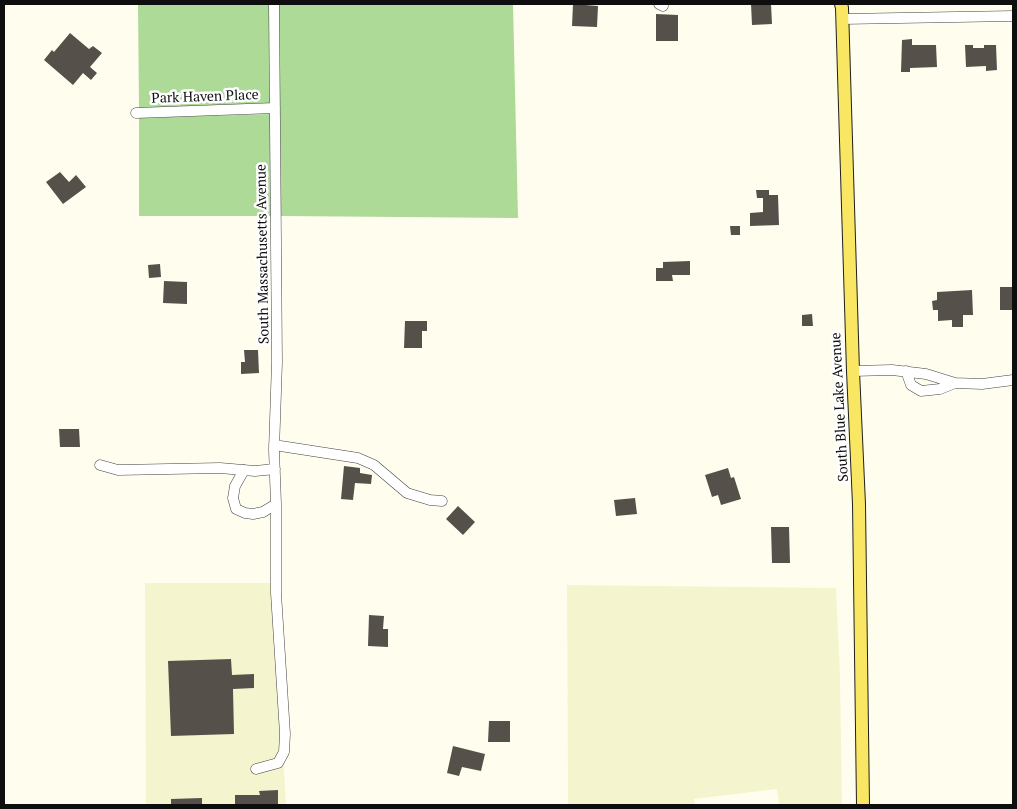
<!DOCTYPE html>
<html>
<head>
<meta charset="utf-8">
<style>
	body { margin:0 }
	#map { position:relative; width:1017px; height:809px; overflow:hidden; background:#fffeee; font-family:"PT Serif",serif }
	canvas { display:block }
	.frame { position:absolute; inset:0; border:5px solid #0e0e0e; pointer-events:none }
</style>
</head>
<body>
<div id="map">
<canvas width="1017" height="809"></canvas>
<div class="frame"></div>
</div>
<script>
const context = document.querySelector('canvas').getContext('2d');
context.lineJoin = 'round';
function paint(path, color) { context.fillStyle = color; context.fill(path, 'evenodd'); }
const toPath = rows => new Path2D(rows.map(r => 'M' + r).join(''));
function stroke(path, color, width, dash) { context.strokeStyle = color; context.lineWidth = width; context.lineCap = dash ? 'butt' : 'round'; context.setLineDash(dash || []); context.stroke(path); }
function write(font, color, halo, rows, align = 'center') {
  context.font = font + ' "PT Serif",serif'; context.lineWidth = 5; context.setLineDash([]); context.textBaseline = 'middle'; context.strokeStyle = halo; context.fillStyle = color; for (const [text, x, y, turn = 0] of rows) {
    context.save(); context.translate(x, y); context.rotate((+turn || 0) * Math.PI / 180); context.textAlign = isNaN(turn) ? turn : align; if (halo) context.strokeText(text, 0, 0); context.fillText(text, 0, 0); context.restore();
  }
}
paint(toPath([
	[145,583,273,583,286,805,146,805],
	[567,585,836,588,840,675,842,805,779,805,777,789,694,799,695,805,568,805]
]), '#f4f5cf');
paint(toPath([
	[138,4,269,4,270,103,139,108],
	[279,4,513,4,518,218,281,216],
	[270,114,272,216,139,216,139,118]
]), '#adda97');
paint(toPath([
	[573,4,598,6,597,27,572,26],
	[751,4,771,4,772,24,752,25],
	[656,14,678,15,678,41,656,41],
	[70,33,89,49,93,46,102,53,90,67,97,73,91,80,83,73,73,85,44,60,52,50,54,52],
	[912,39,912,45,936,45,937,67,910,68,910,72,901,72,902,40],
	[965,45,973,45,973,48,984,48,984,45,996,45,997,70,986,71,986,66,966,67],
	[60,172,69,182,76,175,86,187,63,204,46,182],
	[756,190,769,190,769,195,778,195,779,225,750,226,750,213,763,212,763,198,757,198],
	[730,226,740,226,740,235,731,235],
	[690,261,690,275,672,275,673,281,656,281,656,268,663,268,663,262],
	[160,264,161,277,149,278,148,265],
	[164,281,187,282,187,304,163,303],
	[1000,287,1013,287,1013,310,1000,310],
	[972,290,973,315,963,315,963,327,952,327,952,320,938,321,938,310,933,310,932,301,937,300,937,292],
	[812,314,813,326,802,326,802,315],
	[405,321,427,321,427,331,422,331,422,348,404,348],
	[244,350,258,350,259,373,241,374,241,362,245,362],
	[59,429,79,429,80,447,60,447],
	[344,466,360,468,360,473,372,475,371,484,355,483,353,500,341,499],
	[728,468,731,478,734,477,741,499,721,505,718,495,712,497,705,475],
	[635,498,637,514,616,516,614,500],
	[458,506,475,522,463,535,446,519],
	[771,527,789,527,790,563,772,563],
	[369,615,384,616,383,629,388,629,388,647,368,646],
	[231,659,232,675,254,674,254,688,233,689,234,734,171,736,168,661],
	[489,721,510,721,510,742,488,742],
	[453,746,485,754,481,771,462,767,459,776,447,773],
	[278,790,278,805,235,805,235,795,260,795,259,791],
	[202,798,202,805,171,805,171,799]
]), '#56504a');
const minor = toPath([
	[659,4,663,6],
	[843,19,1013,16],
	[136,113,275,108],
	[853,371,892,370,926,374,955,383,982,384,1013,380],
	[906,371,911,385,921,391,940,389,955,383],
	[274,445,358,458,374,465,407,493,430,500,442,501],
	[100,465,118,470,220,468,255,471,275,469],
	[244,470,235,486,233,498,236,509,245,513,253,514,263,512,276,504],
	[256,769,278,763,284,752,285,734,276,593,276,504,274,450,277,362,274,4]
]);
const major = toPath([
	[841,4,842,8,853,371,859,504,863,805]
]);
stroke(minor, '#414141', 11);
stroke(major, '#1f1f1f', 14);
stroke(minor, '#fff', 10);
stroke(major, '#f9e764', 12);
write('14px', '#0e0e0e', '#fff', [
	["Park Haven Place",205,97,-2],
	["South Massachusetts Avenue",263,254,-91],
	["South Blue Lake Avenue",840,407,-93]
]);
</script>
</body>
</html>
